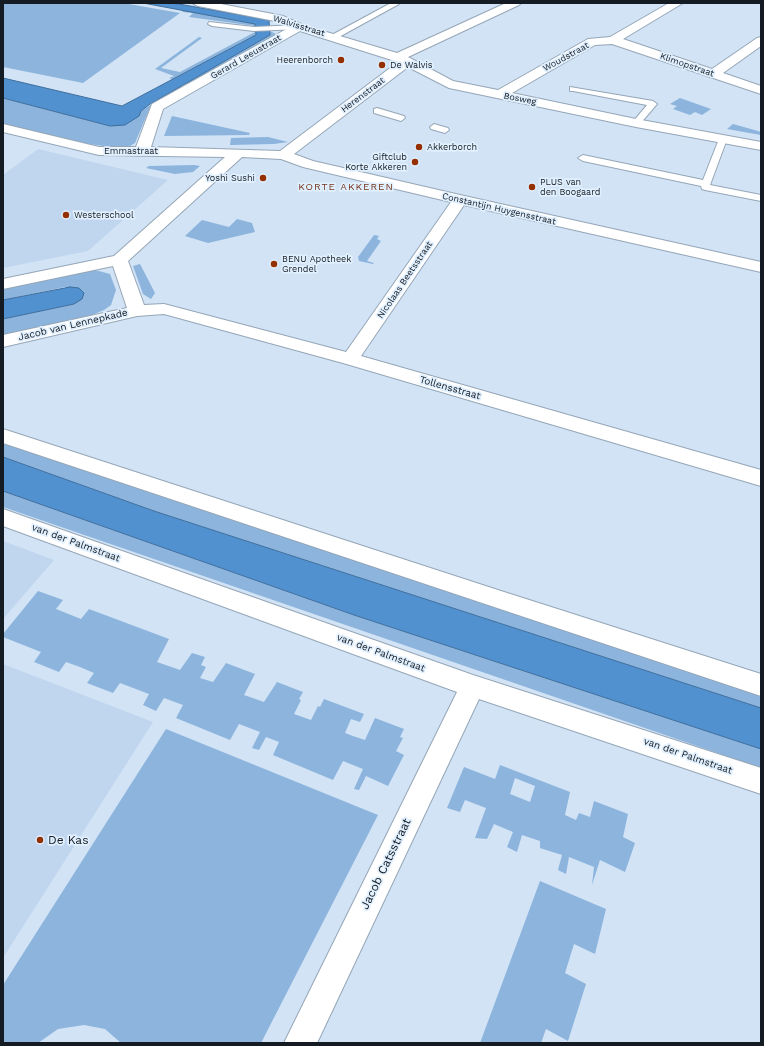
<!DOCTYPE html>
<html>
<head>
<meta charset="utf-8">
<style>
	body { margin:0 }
	#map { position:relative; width:764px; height:1046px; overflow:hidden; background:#d1e3f5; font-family:"Work Sans",sans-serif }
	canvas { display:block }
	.frame { position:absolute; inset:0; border:4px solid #151b22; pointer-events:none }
</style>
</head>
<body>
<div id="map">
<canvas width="764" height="1046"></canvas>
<div class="frame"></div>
</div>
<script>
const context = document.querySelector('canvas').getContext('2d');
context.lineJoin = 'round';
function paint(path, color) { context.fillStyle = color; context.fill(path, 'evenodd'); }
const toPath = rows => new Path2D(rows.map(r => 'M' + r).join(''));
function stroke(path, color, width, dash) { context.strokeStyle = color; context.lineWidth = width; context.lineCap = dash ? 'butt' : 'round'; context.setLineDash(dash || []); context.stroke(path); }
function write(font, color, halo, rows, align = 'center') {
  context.font = font + ' "Work Sans",sans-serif'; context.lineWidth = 3.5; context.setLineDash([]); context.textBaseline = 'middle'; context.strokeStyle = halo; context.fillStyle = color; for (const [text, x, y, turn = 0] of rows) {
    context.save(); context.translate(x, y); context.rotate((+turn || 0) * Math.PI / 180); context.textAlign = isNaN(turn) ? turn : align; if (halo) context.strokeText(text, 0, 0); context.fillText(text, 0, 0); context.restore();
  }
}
paint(toPath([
	[38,149,168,180,88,251,3,268,3,175],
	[3,541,54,560,3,619],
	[3,664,153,722,3,958]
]), '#c0d6ee');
paint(toPath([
	[3,3,123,3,180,13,83,83,3,67],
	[184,10,255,24,255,26,189,17,193,13,182,12],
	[270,31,276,34,188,84,186,83,270,35],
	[255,32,256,35,172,79,169,78,174,76,155,69,199,37,202,38,161,68,180,72],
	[180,86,182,87,151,105,135,143,130,146,111,147,89,144,3,124,3,98,110,126,141,111],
	[680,98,711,109,702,115,695,112,690,115,673,109,677,106,670,104],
	[172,116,250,133,249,135,164,136],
	[733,124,758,131,761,132,761,135,727,129],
	[268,137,288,142,274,144,230,145,231,138],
	[194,165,200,166,193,172,175,174,146,168,149,166],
	[237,219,252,223,255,232,208,243,185,236,202,220,229,227],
	[374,235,379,236,377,239,381,241,367,261,374,263,373,264,359,261,358,257],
	[140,264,155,293,151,299,143,294,133,266],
	[95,270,110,274,116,290,111,305,104,310,92,315,3,335,3,319,74,304,65,287,3,300,3,289],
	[3,442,761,693,761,708,154,511,3,457],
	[3,491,354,615,761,749,761,768,3,507],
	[38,591,63,600,56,609,81,619,89,609,169,639,157,662,180,670,192,653,205,657,201,665,206,667,200,678,213,682,226,663,255,674,244,695,264,702,277,682,303,692,299,699,301,700,294,714,311,720,318,706,320,707,324,699,364,714,360,722,351,719,345,733,353,736,365,740,375,718,404,729,400,737,403,738,396,751,404,755,388,786,366,776,359,790,354,789,363,769,343,761,333,780,273,755,279,742,266,737,259,750,252,748,260,732,239,724,230,740,176,718,183,705,164,698,156,711,143,705,149,694,120,683,113,693,87,683,94,673,80,667,66,662,59,672,34,662,41,652,3,637,3,634],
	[166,729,378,815,261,1043,121,1043,105,1029,84,1025,58,1029,38,1043,3,1043,3,985],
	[500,765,570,792,565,815,576,820,579,813,590,817,594,801,628,814,623,837,635,843,625,872,600,860,592,885,594,867,569,857,566,874,558,870,562,855,540,848,540,841,522,835,517,852,507,847,513,832,494,824,487,839,475,838,486,808,465,800,460,812,447,808,464,767,495,779],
	[515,778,535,786,530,802,510,794],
	[540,881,606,909,595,954,574,944,565,973,586,984,568,1041,546,1029,541,1043,480,1043]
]), '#8cb4dd');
const water = toPath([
	[143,3,173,3,269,20,270,35,150,104,141,111,139,116,125,125,110,126,3,98,3,78,122,106,256,35,255,24,143,3],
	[70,287,79,288,84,293,82,299,74,304,3,319,3,300,70,287],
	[3,457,154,511,761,708,761,749,354,615,3,491,3,457]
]);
paint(water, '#5191d0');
stroke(water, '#3f6e9c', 1);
const service = toPath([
	[391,3,399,4,337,38,330,36,391,3],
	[209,22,254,27,299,25,303,27,299,29,254,31,212,26,208,24,209,22],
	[570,87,653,101,657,104,639,125,636,126,632,123,647,105,573,91,570,91,570,87],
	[377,108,404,116,405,118,401,121,374,113,374,109,377,108],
	[434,124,448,128,449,130,445,133,431,129,430,127,434,124],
	[723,136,727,139,710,185,761,195,761,201,705,190,702,189,701,186,583,161,578,158,583,155,703,180,719,139,723,136]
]);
const minor = toPath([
	[192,3,216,3,283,16,303,25,397,53,506,3,521,3,519,5,408,57,453,81,498,90,588,39,610,37,669,3,683,3,623,39,712,69,757,38,761,37,761,46,723,73,761,86,761,94,612,44,595,45,512,93,636,119,761,142,761,150,636,127,449,88,408,67,294,154,313,161,460,195,761,262,761,272,464,205,361,356,761,470,761,486,343,363,164,314,137,316,3,347,3,335,127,308,113,266,3,289,3,279,114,256,225,157,99,155,3,132,3,124,99,147,136,147,152,104,290,27,280,22,198,6,192,3],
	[300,31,398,62,280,151,151,147,163,109,300,31],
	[242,157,281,159,303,167,451,202,346,352,164,304,144,305,128,261,242,157],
	[3,429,501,591,761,674,761,696,3,443,3,429],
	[3,509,473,675,761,768,761,794,479,699,317,1043,284,1043,457,692,3,526,3,509]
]);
stroke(service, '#95a6b7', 2);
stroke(minor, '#95a6b7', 2);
paint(service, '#fff');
paint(minor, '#fff');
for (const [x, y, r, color] of [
	[341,60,4,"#942f00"],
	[382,65,4,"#942f00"],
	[419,147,4,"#942f00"],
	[415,162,4,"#942f00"],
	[263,178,4,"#942f00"],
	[532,187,4,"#942f00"],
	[66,215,4,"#942f00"],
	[274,264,4,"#942f00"],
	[40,840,4,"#942f00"]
]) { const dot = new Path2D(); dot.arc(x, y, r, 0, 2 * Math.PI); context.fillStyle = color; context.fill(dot); stroke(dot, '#e1f0ff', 1.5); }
write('9px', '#151b22', '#e1f0ff', [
	["Walvisstraat",299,26,17],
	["Gerard Leeustraat",246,57,-30],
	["Woudstraat",566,57,-29],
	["Klimopstraat",687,65,19],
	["Herenstraat",363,95,-37],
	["Bosweg",520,99,11],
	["Emmastraat",131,151],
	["Constantijn Huygensstraat",499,209,13],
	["Nicolaas Beetsstraat",405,280,-56]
]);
write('9px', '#151b22', '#e1f0ff', [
	["Heerenborch",333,60,"right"],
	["De Walvis",390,65],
	["Akkerborch",427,147],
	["Giftclub",407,157,"right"],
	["Korte Akkeren",407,167,"right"],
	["Yoshi Sushi",255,178,"right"],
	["PLUS van",540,182],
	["den Boogaard",540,192],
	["Westerschool",74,215],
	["BENU Apotheek",282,259],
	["Grendel",282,269]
], 'left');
context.letterSpacing = '1px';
write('10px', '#76341c', '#e1f0ff', [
	["KORTE AKKEREN",346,187]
]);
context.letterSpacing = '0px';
write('10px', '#151b22', '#e1f0ff', [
	["Jacob van Lennepkade",73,325,-13],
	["Tollensstraat",450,388,16],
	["van der Palmstraat",76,543,20],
	["van der Palmstraat",381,653,20],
	["van der Palmstraat",688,756,19]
]);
write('12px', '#151b22', '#e1f0ff', [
	["De Kas",48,840]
], 'left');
write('12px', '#151b22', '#e1f0ff', [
	["Jacob Catsstraat",386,864,-64]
]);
</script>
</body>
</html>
